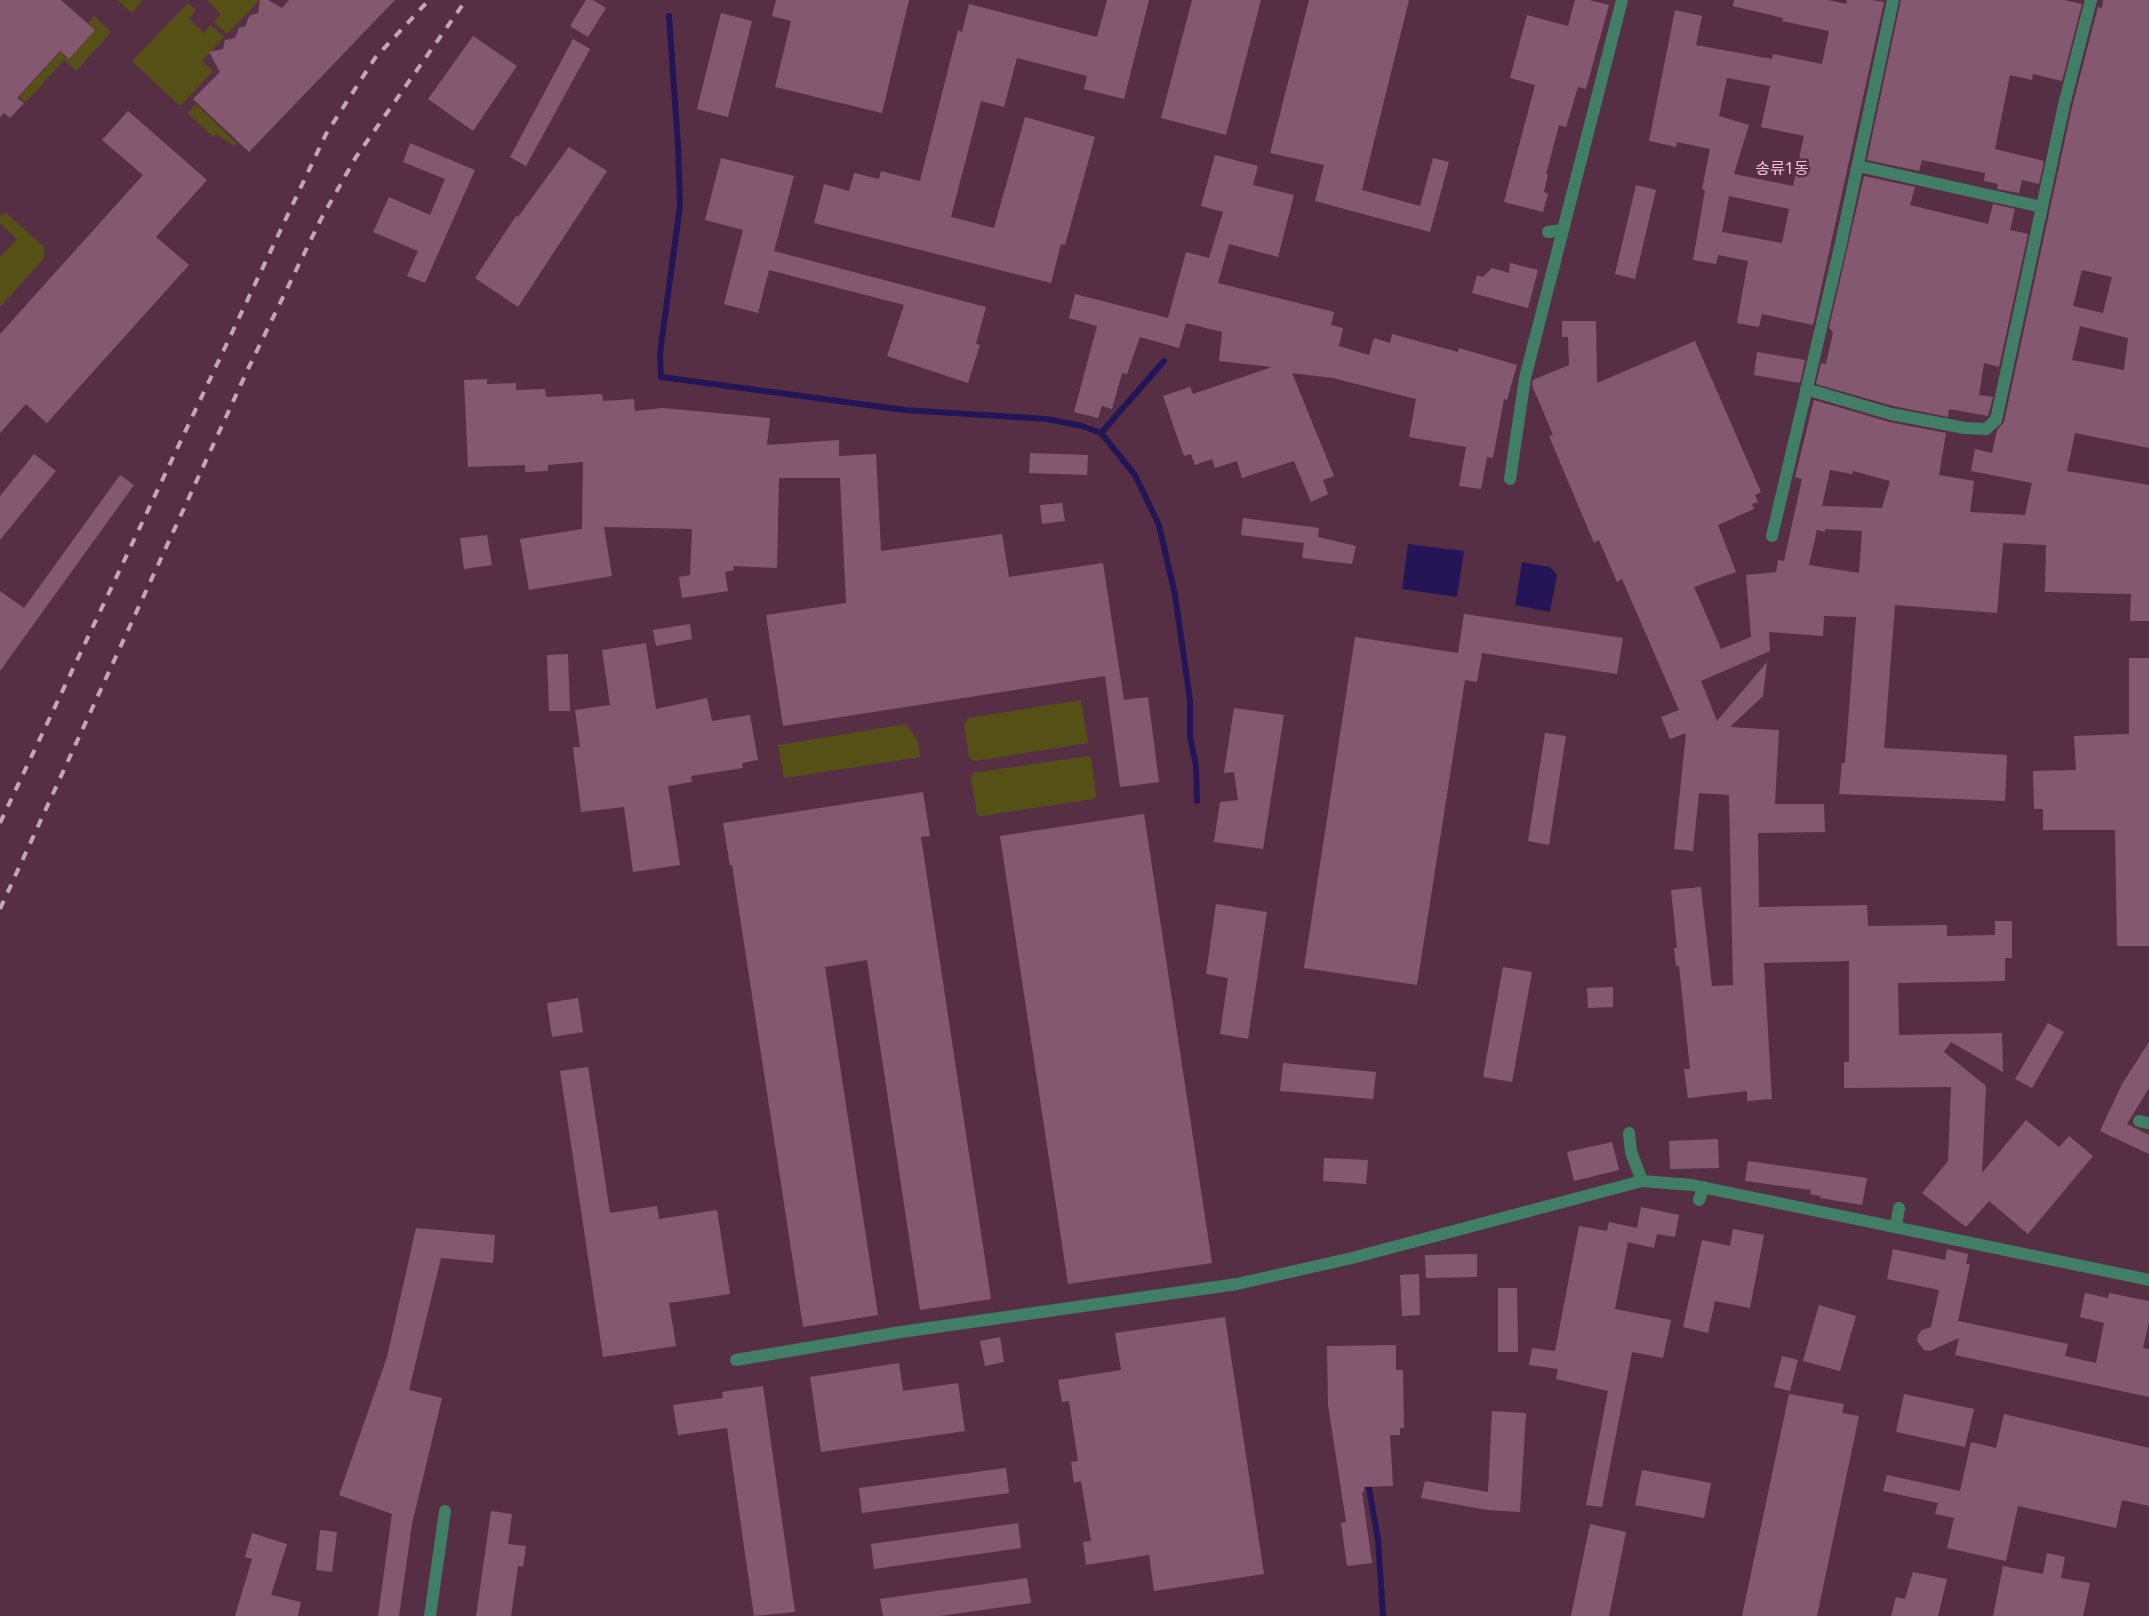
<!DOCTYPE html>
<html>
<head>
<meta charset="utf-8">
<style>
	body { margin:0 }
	canvas { display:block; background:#562f45 }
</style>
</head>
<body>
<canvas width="2149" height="1616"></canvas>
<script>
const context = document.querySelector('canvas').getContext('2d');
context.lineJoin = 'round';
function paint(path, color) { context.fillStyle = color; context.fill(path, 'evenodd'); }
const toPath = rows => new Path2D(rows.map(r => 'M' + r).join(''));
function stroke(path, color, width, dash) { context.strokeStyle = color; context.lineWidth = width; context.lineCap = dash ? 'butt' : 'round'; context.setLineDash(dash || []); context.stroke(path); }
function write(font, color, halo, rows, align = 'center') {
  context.font = font + ' "Noto Sans","Noto Sans KR",sans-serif'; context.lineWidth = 5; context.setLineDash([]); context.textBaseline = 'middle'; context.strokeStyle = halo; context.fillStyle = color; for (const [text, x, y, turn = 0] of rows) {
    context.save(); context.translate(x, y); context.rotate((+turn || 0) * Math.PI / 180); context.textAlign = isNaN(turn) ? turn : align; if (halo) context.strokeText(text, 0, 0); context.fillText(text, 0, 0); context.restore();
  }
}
paint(toPath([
	[118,0,143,0,132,13],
	[207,0,260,0,227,34,214,22,221,14],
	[188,3,196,10,189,19,204,33,211,25,224,37,202,61,213,71,180,106,132,61],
	[94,16,111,32,76,71,64,60,26,102,19,97,60,52,69,60,95,30,88,23],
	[196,104,237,144,234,146,216,134,213,137,188,113],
	[6,213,44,247,44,258,0,307,0,257,17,239,0,223,0,216],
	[1081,700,1088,743,975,761,969,757,964,724,968,718],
	[906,724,918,742,920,757,784,778,778,745],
	[1088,756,1091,758,1096,795,1094,799,981,816,977,814,971,778,973,773]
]), '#555116');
paint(toPath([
	[1408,544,1464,551,1457,597,1402,589],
	[1522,562,1550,567,1557,575,1550,612,1515,605]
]), '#241656');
stroke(toPath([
	[669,16,678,145,680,206,660,353,661,377,905,410,1047,419,1082,426,1101,433,1135,475,1159,525,1175,595,1190,700,1190,736,1196,766,1197,801],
	[1101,433,1164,361],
	[1368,1483,1378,1539,1383,1616]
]), '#241656', 6);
paint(toPath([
	[0,0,61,0,95,30,69,59,60,51,17,98,24,103,10,118,4,113,0,117],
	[260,0,268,0,282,8,289,0,395,0,249,152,193,99,220,72,209,52,223,49,225,40,235,38,239,28,246,26,248,18,251,15,258,13],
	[586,0,593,0,606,8,588,37,570,26],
	[776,0,909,0,882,113,775,87,791,21,772,16],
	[1107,0,1149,0,1124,99,1084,89,1087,76,1017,58,1004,107,981,101,951,217,994,228,1025,117,1095,137,1065,245,1061,244,1051,283,814,223,824,184,849,191,854,173,879,179,881,171,920,181,958,30,962,32,969,4,1097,37],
	[1192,0,1261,0,1226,135,1161,118],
	[1309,0,1409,0,1362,190,1420,206,1433,158,1449,162,1430,232,1315,201,1324,165,1270,153],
	[1575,0,1589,0,1609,5,1586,89,1578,87,1566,127,1559,125,1546,174,1548,174,1544,192,1548,194,1543,212,1504,202,1535,85,1510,78,1527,15,1568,26],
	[1734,0,1828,0,1846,4,1847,0,1872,0,1884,2,1813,325,1762,314,1759,327,1737,323,1748,261,1718,255,1716,264,1693,260,1705,190,1702,189,1710,149,1677,142,1676,147,1649,141,1675,10,1702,16,1696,45,1772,59,1773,54,1822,64,1829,31,1782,21,1783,18,1733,6],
	[1727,78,1770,86,1761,127,1804,136,1793,186,1734,174,1749,125,1719,116],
	[1729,196,1789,209,1782,243,1722,232],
	[1901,0,2064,0,2082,4,2062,81,2033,74,2032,80,2010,75,1995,149,2044,161,2039,184,2022,180,2019,193,1997,189,1998,184,1984,181,1985,173,1922,160,1919,171,1867,160],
	[2103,0,2149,0,2149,448,2075,433,2067,471,2149,485,2149,621,2130,621,2131,594,2045,592,2046,545,2003,543,1997,613,1895,605,1884,748,2007,755,2005,801,1839,794,1842,763,1845,763,1856,617,1824,616,1823,636,1769,632,1770,651,1701,681,1717,721,1767,662,1763,696,1730,727,1779,730,1775,804,1824,804,1825,832,1758,833,1759,907,1867,905,1868,926,1947,925,1947,936,1995,935,1995,921,2012,921,2012,958,2005,958,2005,981,1898,983,1899,1035,2002,1033,2003,1072,1951,1042,1944,1052,1986,1086,1982,1173,2026,1120,2059,1147,2069,1136,2093,1156,2028,1234,1989,1201,1966,1227,1922,1193,1948,1161,1951,1087,1844,1088,1844,1062,1849,1062,1849,961,1764,963,1772,1099,1747,1101,1747,1091,1688,1098,1684,1069,1690,1069,1679,966,1676,966,1674,948,1677,948,1671,890,1701,887,1712,986,1733,985,1729,795,1699,793,1693,851,1674,849,1686,733,1670,739,1661,717,1679,710,1622,579,1617,582,1599,540,1594,543,1549,436,1553,435,1532,385,1533,380,1569,365,1568,337,1562,337,1562,321,1596,321,1597,383,1695,341,1761,492,1755,495,1758,502,1752,504,1754,509,1718,525,1736,572,1694,587,1721,649,1751,637,1746,575,1776,572,1778,560,1784,561,1802,479,1795,477,1814,400,1889,422,1946,433,1939,475,1974,481,1970,512,2025,515,2032,483,1971,471,1975,449,1992,453,1997,430,2004,422,2072,107,2098,7,2102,8],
	[2082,270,2112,277,2103,313,2073,306],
	[2080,326,2128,338,2124,370,2072,360],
	[1830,470,1852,474,1853,471,1890,481,1882,508,1822,506],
	[1825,529,1862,531,1859,573,1809,565,1817,530,1825,532],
	[721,13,752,21,728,117,697,109],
	[473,36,517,66,473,131,428,99],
	[573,39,590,49,526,166,510,157],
	[128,111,207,180,156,237,189,265,47,423,26,404,0,433,0,334,143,175,102,140],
	[410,143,475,170,425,283,407,276,418,251,373,232,389,197,430,215,445,179,403,162],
	[569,147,607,171,518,307,475,278,516,216,518,217],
	[1215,155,1258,166,1253,185,1294,195,1278,257,1229,244,1218,283,1334,312,1331,325,1343,328,1339,346,1369,355,1374,338,1390,343,1392,334,1458,352,1459,348,1517,365,1507,400,1504,399,1493,458,1487,457,1481,489,1459,486,1466,447,1409,437,1416,399,1333,378,1292,373,1334,476,1323,480,1328,494,1311,502,1294,461,1242,478,1237,461,1215,468,1212,459,1195,465,1191,454,1184,456,1163,396,1190,387,1193,394,1272,367,1219,361,1222,332,1186,323,1179,348,1140,337,1127,374,1122,373,1112,409,1102,406,1098,418,1074,412,1097,326,1069,318,1075,294,1168,318,1186,252,1209,258,1223,212,1201,206],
	[721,158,794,176,774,251,986,307,976,344,980,345,968,383,887,356,904,305,769,270,758,313,724,304,743,230,705,220],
	[1864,176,1915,187,1910,205,1988,224,1993,204,2015,209,2010,230,2028,234,1999,367,1984,363,1979,395,1993,397,1988,416,1949,409,1948,417,1893,406,1816,384,1821,363,1826,364,1833,332,1829,328],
	[1636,185,1656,190,1635,279,1615,274],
	[1510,263,1538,270,1528,308,1472,293,1477,275,1483,277,1492,268,1509,273],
	[1757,352,1805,360,1800,383,1754,375],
	[487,379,487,384,516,383,516,390,545,389,546,397,602,394,603,401,634,399,635,411,663,408,770,418,767,445,839,440,839,456,876,454,881,551,1002,534,1009,577,1103,563,1124,700,1148,697,1159,782,1120,787,1105,676,783,726,766,615,846,603,840,478,779,478,777,568,733,566,734,570,725,572,728,591,682,598,679,577,690,575,692,529,604,527,612,576,529,590,520,539,582,529,583,462,548,465,548,471,525,472,525,465,468,467,464,380],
	[1030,453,1088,455,1087,475,1029,473],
	[34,454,56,471,0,540,0,496],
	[120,475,134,485,0,671,0,591,24,608],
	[1062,503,1065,521,1042,524,1040,505],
	[1243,518,1319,528,1318,537,1356,546,1352,564,1302,558,1304,543,1241,535],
	[487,535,492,565,464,569,460,538],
	[1464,614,1623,638,1617,674,1482,653,1477,682,1465,680,1417,985,1304,968,1355,637,1458,653],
	[690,624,692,639,656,646,653,630],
	[646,643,656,709,707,698,712,721,750,715,758,760,742,763,743,768,691,776,692,782,668,786,680,865,633,872,624,807,581,812,573,747,580,747,575,710,610,705,602,650],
	[568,654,570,711,549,711,547,655],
	[2129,658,2149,658,2149,946,2117,946,2115,830,2043,830,2043,809,2034,809,2033,771,2076,770,2074,736,2129,734],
	[1234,708,1284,715,1263,849,1214,842,1220,802,1238,800,1234,772,1224,773],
	[1545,733,1566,736,1549,845,1528,841],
	[923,792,930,836,921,837,991,1299,920,1310,867,960,825,967,878,1315,803,1327,732,865,730,866,723,823],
	[1144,814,1212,1263,1068,1284,1000,836],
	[1216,904,1267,912,1248,1039,1220,1034,1228,978,1206,974],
	[1503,967,1532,972,1512,1082,1483,1077],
	[1613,987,1613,1007,1588,1008,1587,988],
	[578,998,583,1032,552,1037,547,1003],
	[2048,1023,2064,1032,2032,1088,2015,1079],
	[2149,1042,2149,1088,2127,1124,2149,1135,2149,1154,2100,1131,2122,1084],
	[1283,1063,1376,1072,1373,1099,1280,1091],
	[588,1067,610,1213,657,1206,659,1219,717,1210,730,1294,669,1303,676,1346,603,1357,560,1071],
	[1718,1139,1719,1168,1670,1169,1669,1141],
	[1612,1142,1619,1170,1574,1181,1567,1152],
	[1324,1158,1368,1160,1366,1184,1323,1181],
	[1748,1161,1867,1178,1862,1205,1820,1198,1820,1196,1810,1194,1811,1190,1745,1181],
	[1641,1207,1679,1215,1675,1237,1657,1234,1654,1248,1628,1242,1615,1309,1671,1320,1663,1358,1632,1352,1602,1507,1586,1505,1608,1391,1556,1379,1558,1369,1529,1365,1532,1348,1555,1351,1579,1226,1607,1231,1609,1222,1637,1228],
	[416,1228,495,1235,493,1263,441,1258,409,1390,442,1398,412,1524,399,1616,378,1616,392,1514,339,1495,387,1357],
	[1733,1229,1764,1235,1750,1308,1715,1301,1708,1333,1683,1327,1702,1240,1730,1246],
	[1893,1249,1945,1260,1947,1249,1968,1254,1966,1264,1970,1264,1958,1321,2068,1344,2065,1356,2096,1363,2104,1323,2080,1317,2085,1293,2108,1298,2109,1293,2149,1301,2149,1322,2143,1348,2149,1349,2149,1397,1955,1355,1959,1338,1930,1351,1924,1350,1917,1341,1918,1335,1922,1330,1931,1327,1939,1290,1887,1279],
	[1477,1254,1477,1277,1426,1278,1425,1255],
	[1419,1274,1420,1315,1402,1316,1400,1275],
	[1498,1288,1517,1288,1518,1352,1498,1352],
	[1819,1305,1856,1316,1840,1371,1803,1361],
	[1225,1317,1264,1574,1154,1591,1149,1555,1086,1565,1083,1542,1091,1541,1081,1481,1074,1483,1071,1462,1078,1461,1069,1401,1062,1402,1058,1380,1121,1370,1115,1333],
	[1000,1337,1004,1362,985,1366,980,1341],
	[1396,1345,1396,1370,1403,1370,1404,1428,1400,1428,1400,1435,1390,1435,1393,1486,1364,1487,1364,1492,1362,1492,1372,1563,1347,1566,1341,1523,1346,1522,1328,1405,1327,1346],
	[1782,1356,1798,1360,1790,1391,1774,1387],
	[899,1363,903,1391,958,1383,965,1431,821,1452,810,1377],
	[763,1386,795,1612,754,1616,727,1428,678,1435,673,1405,723,1398,722,1392],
	[1789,1394,1844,1404,1842,1413,1859,1416,1817,1616,1742,1616],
	[1904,1394,1974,1409,1965,1447,1896,1432],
	[1492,1411,1526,1413,1520,1512,1487,1510,1421,1498,1425,1481,1488,1492],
	[2004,1414,2149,1448,2149,1506,2122,1500,2116,1528,2018,1506,2006,1561,1947,1548,1954,1518,1935,1514,1938,1503,1883,1491,1887,1475,1960,1491,1971,1442,1996,1448],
	[1006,1468,1009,1493,862,1513,859,1488],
	[1642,1470,1711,1483,1704,1518,1635,1505],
	[491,1511,512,1514,508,1544,526,1546,523,1567,518,1566,511,1616,476,1616],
	[1018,1523,1021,1548,874,1569,871,1544],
	[1590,1524,1626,1532,1609,1616,1571,1616],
	[320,1530,337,1532,332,1572,316,1570],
	[252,1533,287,1544,271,1595,301,1602,298,1616,235,1616,252,1559,245,1557],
	[2047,1553,2065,1557,2061,1578,2090,1583,2083,1616,1993,1616,2003,1566,2043,1574],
	[1913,1572,1947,1579,1938,1616,1891,1616,1896,1597,1905,1599],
	[1027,1578,1031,1603,940,1616,883,1616,880,1599]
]), '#845970');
stroke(toPath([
	[1858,166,2042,207],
	[1548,232,1563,230],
	[1806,389,1891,414,1965,428,1986,429,1996,420,2064,105,2091,0],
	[1510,479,1525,378,1622,0],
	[1772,536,1841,243,1893,0],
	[2139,1121,2149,1123],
	[1629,1133,1631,1152,1642,1181],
	[1699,1200,1704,1187],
	[1896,1226,1899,1208],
	[736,1360,901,1332,1237,1284,1352,1258,1642,1181,1692,1185,2149,1280],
	[430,1616,445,1511]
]), '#407e65', 12);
stroke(toPath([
	[0,823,326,134,375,58,429,0],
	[0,909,248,369,321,219,356,157,466,0]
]), '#c3a5b5', 4, [9, 9]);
write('16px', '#f5c3dd', '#562f45', [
	["송류1동",1782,169]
]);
</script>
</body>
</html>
